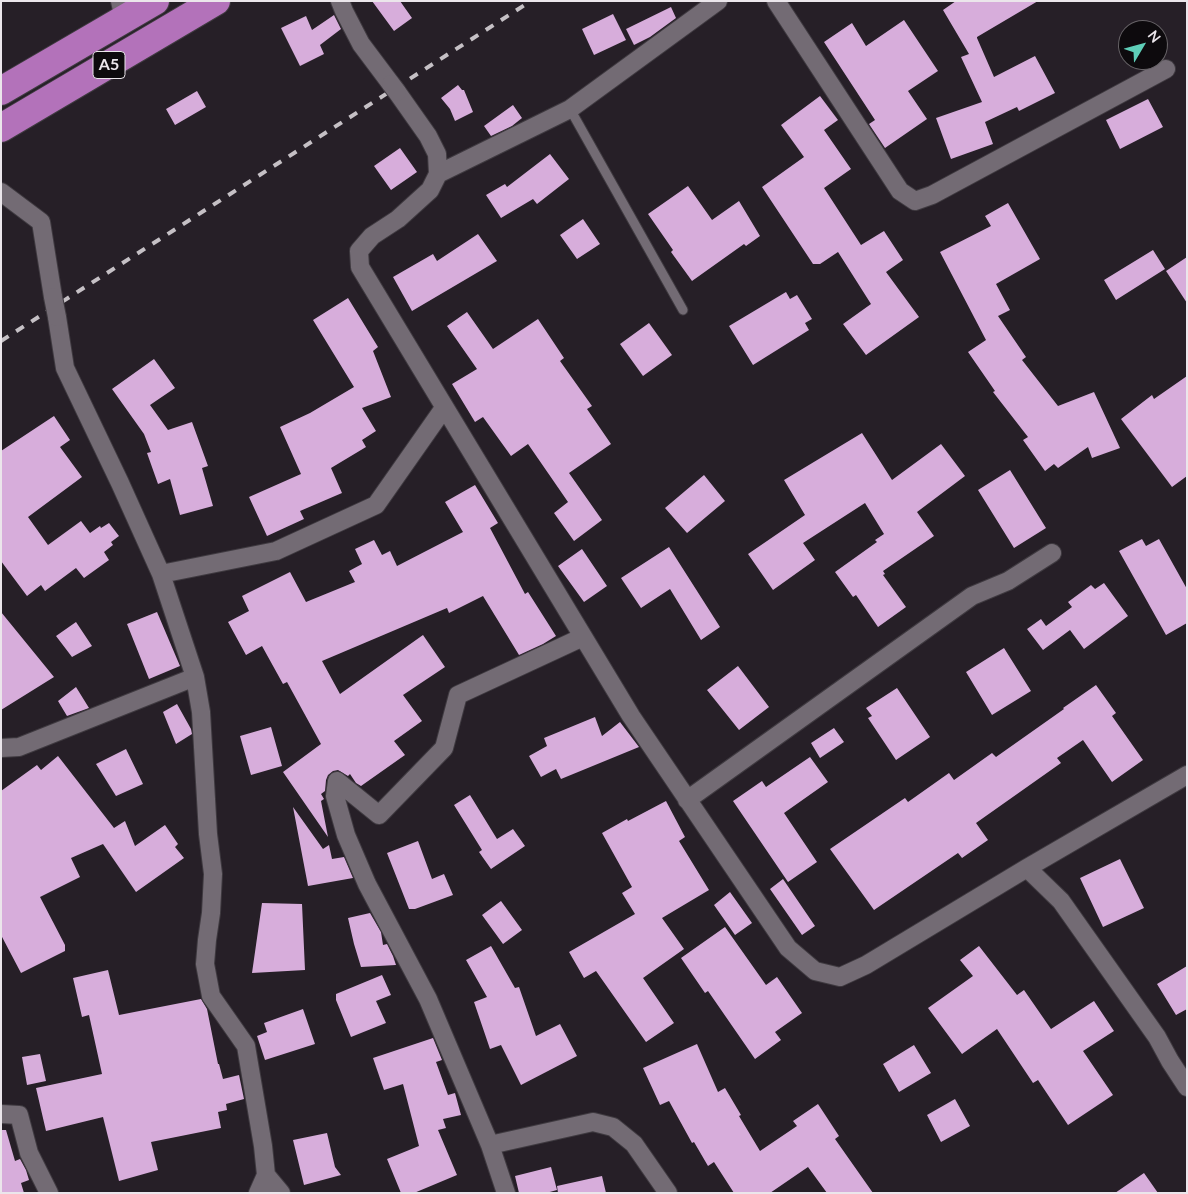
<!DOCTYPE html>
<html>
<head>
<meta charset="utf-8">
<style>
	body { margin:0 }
	#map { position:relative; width:1188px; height:1194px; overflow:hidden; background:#261f27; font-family:Lato,sans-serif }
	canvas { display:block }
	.frame { position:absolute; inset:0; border:2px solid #ebe6eb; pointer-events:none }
	.north { position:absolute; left:1118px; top:20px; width:50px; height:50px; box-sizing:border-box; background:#0d0a0d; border:1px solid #666266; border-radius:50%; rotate:53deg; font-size:14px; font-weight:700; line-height:20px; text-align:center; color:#ebe6eb }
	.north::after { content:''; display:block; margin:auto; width:18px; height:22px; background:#5eceb8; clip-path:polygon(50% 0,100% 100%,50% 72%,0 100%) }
</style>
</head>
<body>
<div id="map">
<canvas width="1188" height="1194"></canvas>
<div class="frame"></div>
<div class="north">N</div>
</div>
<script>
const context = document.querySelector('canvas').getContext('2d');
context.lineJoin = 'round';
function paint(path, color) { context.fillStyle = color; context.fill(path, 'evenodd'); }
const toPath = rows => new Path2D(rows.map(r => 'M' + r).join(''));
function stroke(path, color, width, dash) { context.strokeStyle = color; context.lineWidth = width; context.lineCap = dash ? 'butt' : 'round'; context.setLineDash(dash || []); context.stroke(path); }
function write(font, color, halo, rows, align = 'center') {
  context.font = font + ' Lato,sans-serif'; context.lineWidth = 5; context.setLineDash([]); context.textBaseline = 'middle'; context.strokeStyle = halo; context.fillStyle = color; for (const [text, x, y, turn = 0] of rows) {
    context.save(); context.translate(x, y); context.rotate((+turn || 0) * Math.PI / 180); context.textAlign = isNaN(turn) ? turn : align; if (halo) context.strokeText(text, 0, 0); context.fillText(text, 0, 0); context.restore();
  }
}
paint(toPath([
	[372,1,400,1,412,18,394,31],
	[956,1,1038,1,977,37,977,38,994,77,1035,56,1055,93,1019,111,1017,107,985,122,993,144,951,159,936,118,982,102,961,57,969,54,943,10],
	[671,7,676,18,650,37,634,45,626,29],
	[613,14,626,40,594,55,582,29],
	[334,15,341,29,320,45,324,54,300,66,281,28,306,16,312,30],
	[904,20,938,71,908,91,927,119,885,148,869,124,875,120,824,42,852,23,866,46],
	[458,85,462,90,464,90,473,112,455,121,450,109,441,98],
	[197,91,206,107,175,125,166,109],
	[820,96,838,120,824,130,851,169,824,188,861,245,884,231,903,260,886,272,919,317,866,355,843,324,871,304,838,252,820,264,813,264,762,187,804,157,781,125],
	[1148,99,1163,127,1120,149,1106,120],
	[513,105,522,118,512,126,491,136,484,126],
	[400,148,417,172,391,190,374,166],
	[550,154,569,179,537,204,533,199,501,218,486,195,505,184,507,187],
	[688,186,712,220,739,201,760,236,746,246,744,244,692,281,671,252,673,250,648,214],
	[1008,203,1040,259,996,284,1010,310,998,316,1026,357,1022,360,1058,406,1094,392,1120,448,1092,458,1088,447,1058,468,1054,464,1045,471,1023,440,1028,437,993,392,995,391,968,352,986,340,940,252,991,226,985,216],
	[583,219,600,244,577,259,560,235],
	[478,234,497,261,412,311,393,277,433,254,437,261],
	[1153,250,1165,269,1116,300,1104,280],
	[1187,257,1187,303,1166,271],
	[786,292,790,299,797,295,812,319,805,323,809,330,753,365,729,326],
	[348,298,378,347,373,351,391,397,362,408,376,431,362,440,366,447,331,468,342,493,300,511,304,519,267,536,249,497,301,474,280,427,310,413,354,387,313,320],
	[467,312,493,349,538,319,564,358,560,361,592,406,587,409,611,444,569,473,602,520,574,541,554,513,568,502,528,444,511,456,483,417,475,422,452,384,477,369,447,326],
	[649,323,672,355,643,376,620,344],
	[154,359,175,388,150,405,168,430,192,422,208,466,202,468,213,506,180,515,170,479,158,484,147,453,151,452,144,434,112,389],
	[1187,376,1187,476,1172,487,1121,419,1152,395,1154,399],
	[54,416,70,440,60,447,82,477,28,517,48,545,81,521,90,533,100,526,101,528,109,523,119,536,111,542,113,545,104,552,109,560,84,578,76,568,45,591,41,585,27,596,1,561,1,451],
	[862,433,892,480,941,444,965,476,917,512,934,536,883,571,885,574,883,575,906,607,878,627,856,595,853,597,835,572,877,542,875,540,884,534,865,503,803,543,815,560,773,590,748,554,805,515,784,480],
	[1010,470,1046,528,1014,548,978,490],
	[704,475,725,501,687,533,665,508],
	[475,485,498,523,490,528,525,594,528,592,556,636,543,644,519,655,483,596,449,613,447,608,322,661,340,694,423,635,445,667,403,695,422,721,394,741,405,755,361,786,356,783,350,774,348,776,338,770,333,771,328,775,326,780,325,791,321,794,324,799,321,801,328,837,283,772,321,744,287,682,283,684,262,646,246,655,228,622,249,611,242,596,290,572,306,602,355,582,349,571,362,564,355,549,374,540,382,555,390,551,397,566,463,532,445,502],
	[1142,539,1146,546,1159,539,1187,589,1187,623,1166,635,1119,551],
	[669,547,720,627,701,640,670,589,641,608,621,578],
	[582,549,607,586,584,602,558,566],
	[1104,583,1128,616,1084,649,1070,630,1043,650,1027,629,1041,619,1046,626,1072,607,1068,602,1091,585,1095,589],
	[1,612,54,677,1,710],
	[157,612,180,666,149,679,127,624],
	[76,622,92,646,72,657,56,636],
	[1004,648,1031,691,992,715,966,672],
	[738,666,769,707,739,730,707,690],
	[1096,685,1116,713,1112,716,1143,760,1112,782,1083,740,1057,758,1061,763,976,823,988,840,962,858,958,853,874,910,830,849,905,798,908,802,949,773,954,780,992,753,996,757,1064,709,1063,708],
	[76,687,89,708,67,716,58,701],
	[897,688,930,737,896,760,868,718,872,716,866,708],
	[177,704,191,729,192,734,176,744,163,712],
	[595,717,602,736,620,722,639,747,561,779,556,769,541,777,529,756,547,746,544,738],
	[271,727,282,766,251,775,240,736],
	[834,728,844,742,820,758,811,743],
	[126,749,143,784,116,796,96,764],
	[58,756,114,828,125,821,135,846,165,825,178,844,175,847,184,858,136,892,103,844,71,858,80,877,40,897,65,945,65,951,21,973,1,935,1,791,37,765,41,770],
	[810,757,828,782,784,813,817,862,788,882,733,801,762,781,766,787],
	[470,795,497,839,513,829,525,846,491,869,479,852,482,850,454,805],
	[666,801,685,837,679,841,709,890,662,918,684,949,643,978,674,1023,646,1042,596,971,584,978,569,952,635,914,622,893,632,887,602,833,627,819,628,821],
	[293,807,323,849,329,845,332,859,344,857,353,878,308,886],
	[418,841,432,879,444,874,453,895,415,909,409,909,387,853],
	[1120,859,1144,908,1103,927,1080,878],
	[783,879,815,926,802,935,770,889],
	[730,892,752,923,735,935,714,905],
	[501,901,522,930,503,944,482,915],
	[262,903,302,904,305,970,252,973],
	[370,913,381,932,383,945,387,944,393,956,396,965,361,967,354,944,348,918],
	[725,927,766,985,777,977,802,1013,775,1032,781,1040,755,1059,708,991,705,993,681,958],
	[491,946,515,988,519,987,536,1036,560,1024,577,1056,521,1085,501,1045,490,1049,474,1002,487,997,466,960],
	[979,946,1017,995,1024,990,1051,1029,1094,1001,1114,1031,1083,1051,1113,1095,1068,1125,1038,1080,1033,1083,997,1029,962,1054,928,1008,973,976,960,960],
	[1187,966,1187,1009,1176,1015,1157,984],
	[108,970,119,1015,201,999,207,1009,218,1064,219,1064,223,1079,239,1075,244,1099,226,1104,227,1110,218,1112,221,1128,151,1142,158,1170,119,1181,103,1117,46,1131,36,1088,102,1074,89,1015,82,1017,73,978],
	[382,975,391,995,376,1001,386,1023,351,1037,336,1000,336,994],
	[303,1009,315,1044,265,1060,257,1036,267,1032,264,1023],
	[433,1038,442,1060,436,1062,448,1095,455,1093,461,1115,443,1119,446,1128,438,1130,457,1175,414,1193,401,1193,387,1159,419,1146,403,1084,384,1090,373,1058],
	[697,1044,718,1092,725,1088,741,1115,739,1116,760,1151,797,1126,793,1121,818,1104,839,1136,835,1139,873,1193,827,1193,808,1167,770,1193,734,1193,714,1162,708,1166,694,1142,692,1143,669,1101,660,1105,643,1068],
	[914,1045,931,1073,899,1092,883,1064],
	[40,1054,46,1081,27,1085,22,1057],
	[955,1099,970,1126,941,1142,927,1115],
	[1,1130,6,1130,15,1161,20,1159,26,1170,29,1180,21,1183,24,1193,1,1193],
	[327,1133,335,1167,341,1175,304,1185,293,1140],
	[551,1167,557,1190,546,1193,519,1193,515,1176],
	[1144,1173,1158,1193,1115,1193],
	[602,1176,606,1193,558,1193,557,1186]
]), '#d7addb');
const lane = toPath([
	[570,109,683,310]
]);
const street = toPath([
	[120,1,124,19],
	[340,1,344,11,361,44,391,84],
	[776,1,900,191,915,201,932,195,1166,69],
	[397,92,428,136,437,154,438,174,430,190,398,219,372,236,359,251,360,267,631,716,788,948,815,971,840,977,866,965,1027,868,1187,775],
	[438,174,570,109,718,1],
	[1,192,41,222,53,297],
	[57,317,65,368,120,483,161,574,195,677,201,712,208,834,213,874,211,913,207,940,205,964,211,996,246,1046,263,1146,266,1175,281,1193],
	[161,574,276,551,376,505,444,408],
	[1,748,19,747,195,677],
	[687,800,972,596,1008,581,1052,553],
	[1027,868,1061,901,1157,1037,1170,1061,1187,1087],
	[1,1114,19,1115,29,1153,49,1193],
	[490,1145,593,1122,613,1127,634,1144,668,1193],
	[258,1193,266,1175],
	[506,1193,490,1145,428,999,367,884,346,835,335,796,337,781,379,815,444,748,458,695,583,637]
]);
const highway = toPath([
	[1,91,155,1],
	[1,128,216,1]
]);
stroke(lane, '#3f3a40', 11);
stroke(street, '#3f3a40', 20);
stroke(highway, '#3f3a40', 30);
stroke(lane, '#736b74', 9);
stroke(street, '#736b74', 18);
stroke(highway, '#b372ba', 28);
stroke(toPath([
	[1,341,531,1]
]), '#c5c0c5', 4, [9, 9]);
const streetBridge = toPath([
	[391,84,397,92],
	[53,297,57,317]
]);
stroke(streetBridge, '#3f3a40', 20, []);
stroke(streetBridge, '#736b74', 18);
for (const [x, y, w] of [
	[109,65,32]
]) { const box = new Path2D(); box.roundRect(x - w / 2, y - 13.5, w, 27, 4); context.fillStyle = '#0d0a0d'; context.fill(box); stroke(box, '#ebe6eb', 1); }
write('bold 16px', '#ebe6eb', null, [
	["A5",109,65]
]);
</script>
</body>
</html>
